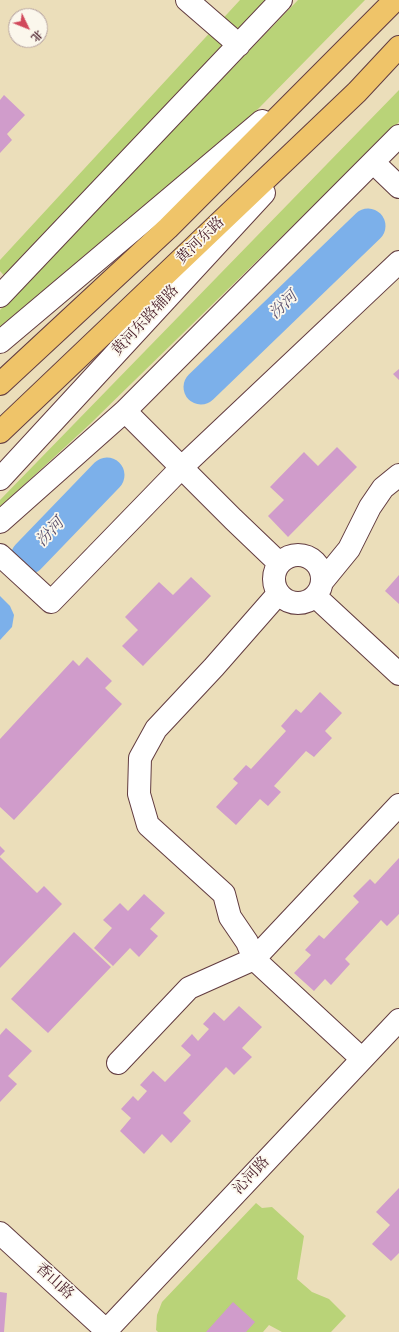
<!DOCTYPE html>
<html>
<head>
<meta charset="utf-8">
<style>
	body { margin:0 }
	#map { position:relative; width:399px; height:1332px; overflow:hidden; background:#ebdeba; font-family:"IM FELL Double Pica","Noto Serif SC",serif }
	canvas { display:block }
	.north { position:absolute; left:8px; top:8px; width:40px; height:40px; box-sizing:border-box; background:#fbf7ec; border:1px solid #b4a19f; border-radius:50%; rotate:133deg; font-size:11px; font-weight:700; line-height:16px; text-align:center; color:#4a1f2b }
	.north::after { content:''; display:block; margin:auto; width:14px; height:18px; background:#d1495b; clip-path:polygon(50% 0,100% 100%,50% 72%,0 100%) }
</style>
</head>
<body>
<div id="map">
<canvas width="399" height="1332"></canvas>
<div class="north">北</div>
</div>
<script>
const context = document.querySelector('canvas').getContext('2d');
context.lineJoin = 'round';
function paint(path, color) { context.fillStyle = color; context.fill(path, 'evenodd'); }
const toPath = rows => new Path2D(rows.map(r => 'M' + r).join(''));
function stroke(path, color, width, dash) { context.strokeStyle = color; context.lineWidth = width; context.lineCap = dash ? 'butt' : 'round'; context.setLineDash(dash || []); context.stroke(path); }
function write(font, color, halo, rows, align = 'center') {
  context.font = font + ' "IM FELL Double Pica","Noto Serif SC",serif'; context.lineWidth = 3.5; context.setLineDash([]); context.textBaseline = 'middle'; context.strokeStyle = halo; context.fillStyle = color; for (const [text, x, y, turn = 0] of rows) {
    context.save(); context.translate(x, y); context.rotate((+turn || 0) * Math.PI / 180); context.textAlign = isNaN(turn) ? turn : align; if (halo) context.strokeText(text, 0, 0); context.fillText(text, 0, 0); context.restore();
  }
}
paint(toPath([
	[240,0,274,0,8,280,0,271,0,260],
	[298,0,365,0,260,107,158,203,0,337,0,310],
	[399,90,399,122,394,127,90,424,0,507,0,500],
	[256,1203,262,1208,272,1207,304,1236,297,1279,312,1292,329,1299,346,1316,331,1332,282,1332,269,1325,263,1332,158,1332,156,1330,157,1315,162,1302]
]), '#b9d378');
paint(toPath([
	[0,596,10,606,14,615,12,627,0,640]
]), '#7cb0ea');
stroke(toPath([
	[201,387,368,226],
	[28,557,107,475]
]), '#7cb0ea', 35);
paint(toPath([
	[4,95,25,115,7,134,12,140,0,153,0,100],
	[399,369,399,380,393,374],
	[337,447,357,467,288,537,268,516,284,500,270,487,304,452,318,466],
	[399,575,399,604,385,591],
	[191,577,211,596,143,666,122,646,138,630,125,617,159,582,173,595],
	[87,657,112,681,105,688,122,704,14,820,0,807,0,739,73,660,79,666],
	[320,692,342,713,325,731,332,738,314,757,306,751,274,786,281,792,268,806,260,799,236,825,216,807,238,783,233,779,246,765,251,769,286,731,281,726,296,709,301,713],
	[0,846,5,851,0,856],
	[0,857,37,893,44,886,62,904,0,968],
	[399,858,399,914,387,926,381,920,345,959,350,964,331,985,325,979,314,991,294,973,311,955,305,950,319,935,324,939,359,902,353,896,370,879,375,884],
	[144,894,165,913,150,929,158,936,139,957,130,948,113,966,94,948,112,928,103,920,120,903,128,911],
	[74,932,111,967,48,1033,11,999],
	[239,1006,262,1027,242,1048,252,1057,234,1075,226,1067,183,1113,191,1121,171,1143,162,1134,144,1154,120,1131,131,1118,121,1109,133,1096,138,1101,147,1091,140,1085,153,1071,165,1082,191,1055,181,1046,192,1034,198,1041,209,1029,203,1024,214,1012,224,1021],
	[6,1028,32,1051,8,1076,17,1084,0,1102,0,1035],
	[399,1188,399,1253,391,1261,372,1244,390,1225,376,1212],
	[0,1292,7,1293,4,1332,0,1332],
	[233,1302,255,1322,246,1332,206,1332]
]), '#d09ccb');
const minor = toPath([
	[187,0,239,45],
	[374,163,399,187],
	[0,296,281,0],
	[0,342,262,121],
	[125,411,233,519,279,563],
	[0,479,264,193],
	[0,522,125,411,399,136],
	'274 579a24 24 0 1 1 48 0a24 24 0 1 1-48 0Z',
	[0,555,51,602,182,467,399,262],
	[322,582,349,549,370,507,383,488,399,475],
	[278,594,214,667,156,729,140,758,139,794,148,825,224,894,230,917,247,942,254,959,362,1059],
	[315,596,399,674],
	[118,1063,189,988,254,959,399,805],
	[0,1233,108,1332],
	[105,1332,399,1020]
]);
const major = toPath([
	[0,384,168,228,395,0],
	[0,432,357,92,399,47]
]);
stroke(minor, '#623c40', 24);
stroke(major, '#623c40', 24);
stroke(minor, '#fff', 22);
stroke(major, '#efc469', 22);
write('15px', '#4a1f2b', '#fbf7ec', [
	["黄河东路",201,241,-44],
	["黄河东路辅路",146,321,-47],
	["沁河路",252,1176,-47],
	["香山路",54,1282,42]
]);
write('italic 16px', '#5c526e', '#fbf7ec', [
	["汾河",284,306,-44],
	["汾河",51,533,-47]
]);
</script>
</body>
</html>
